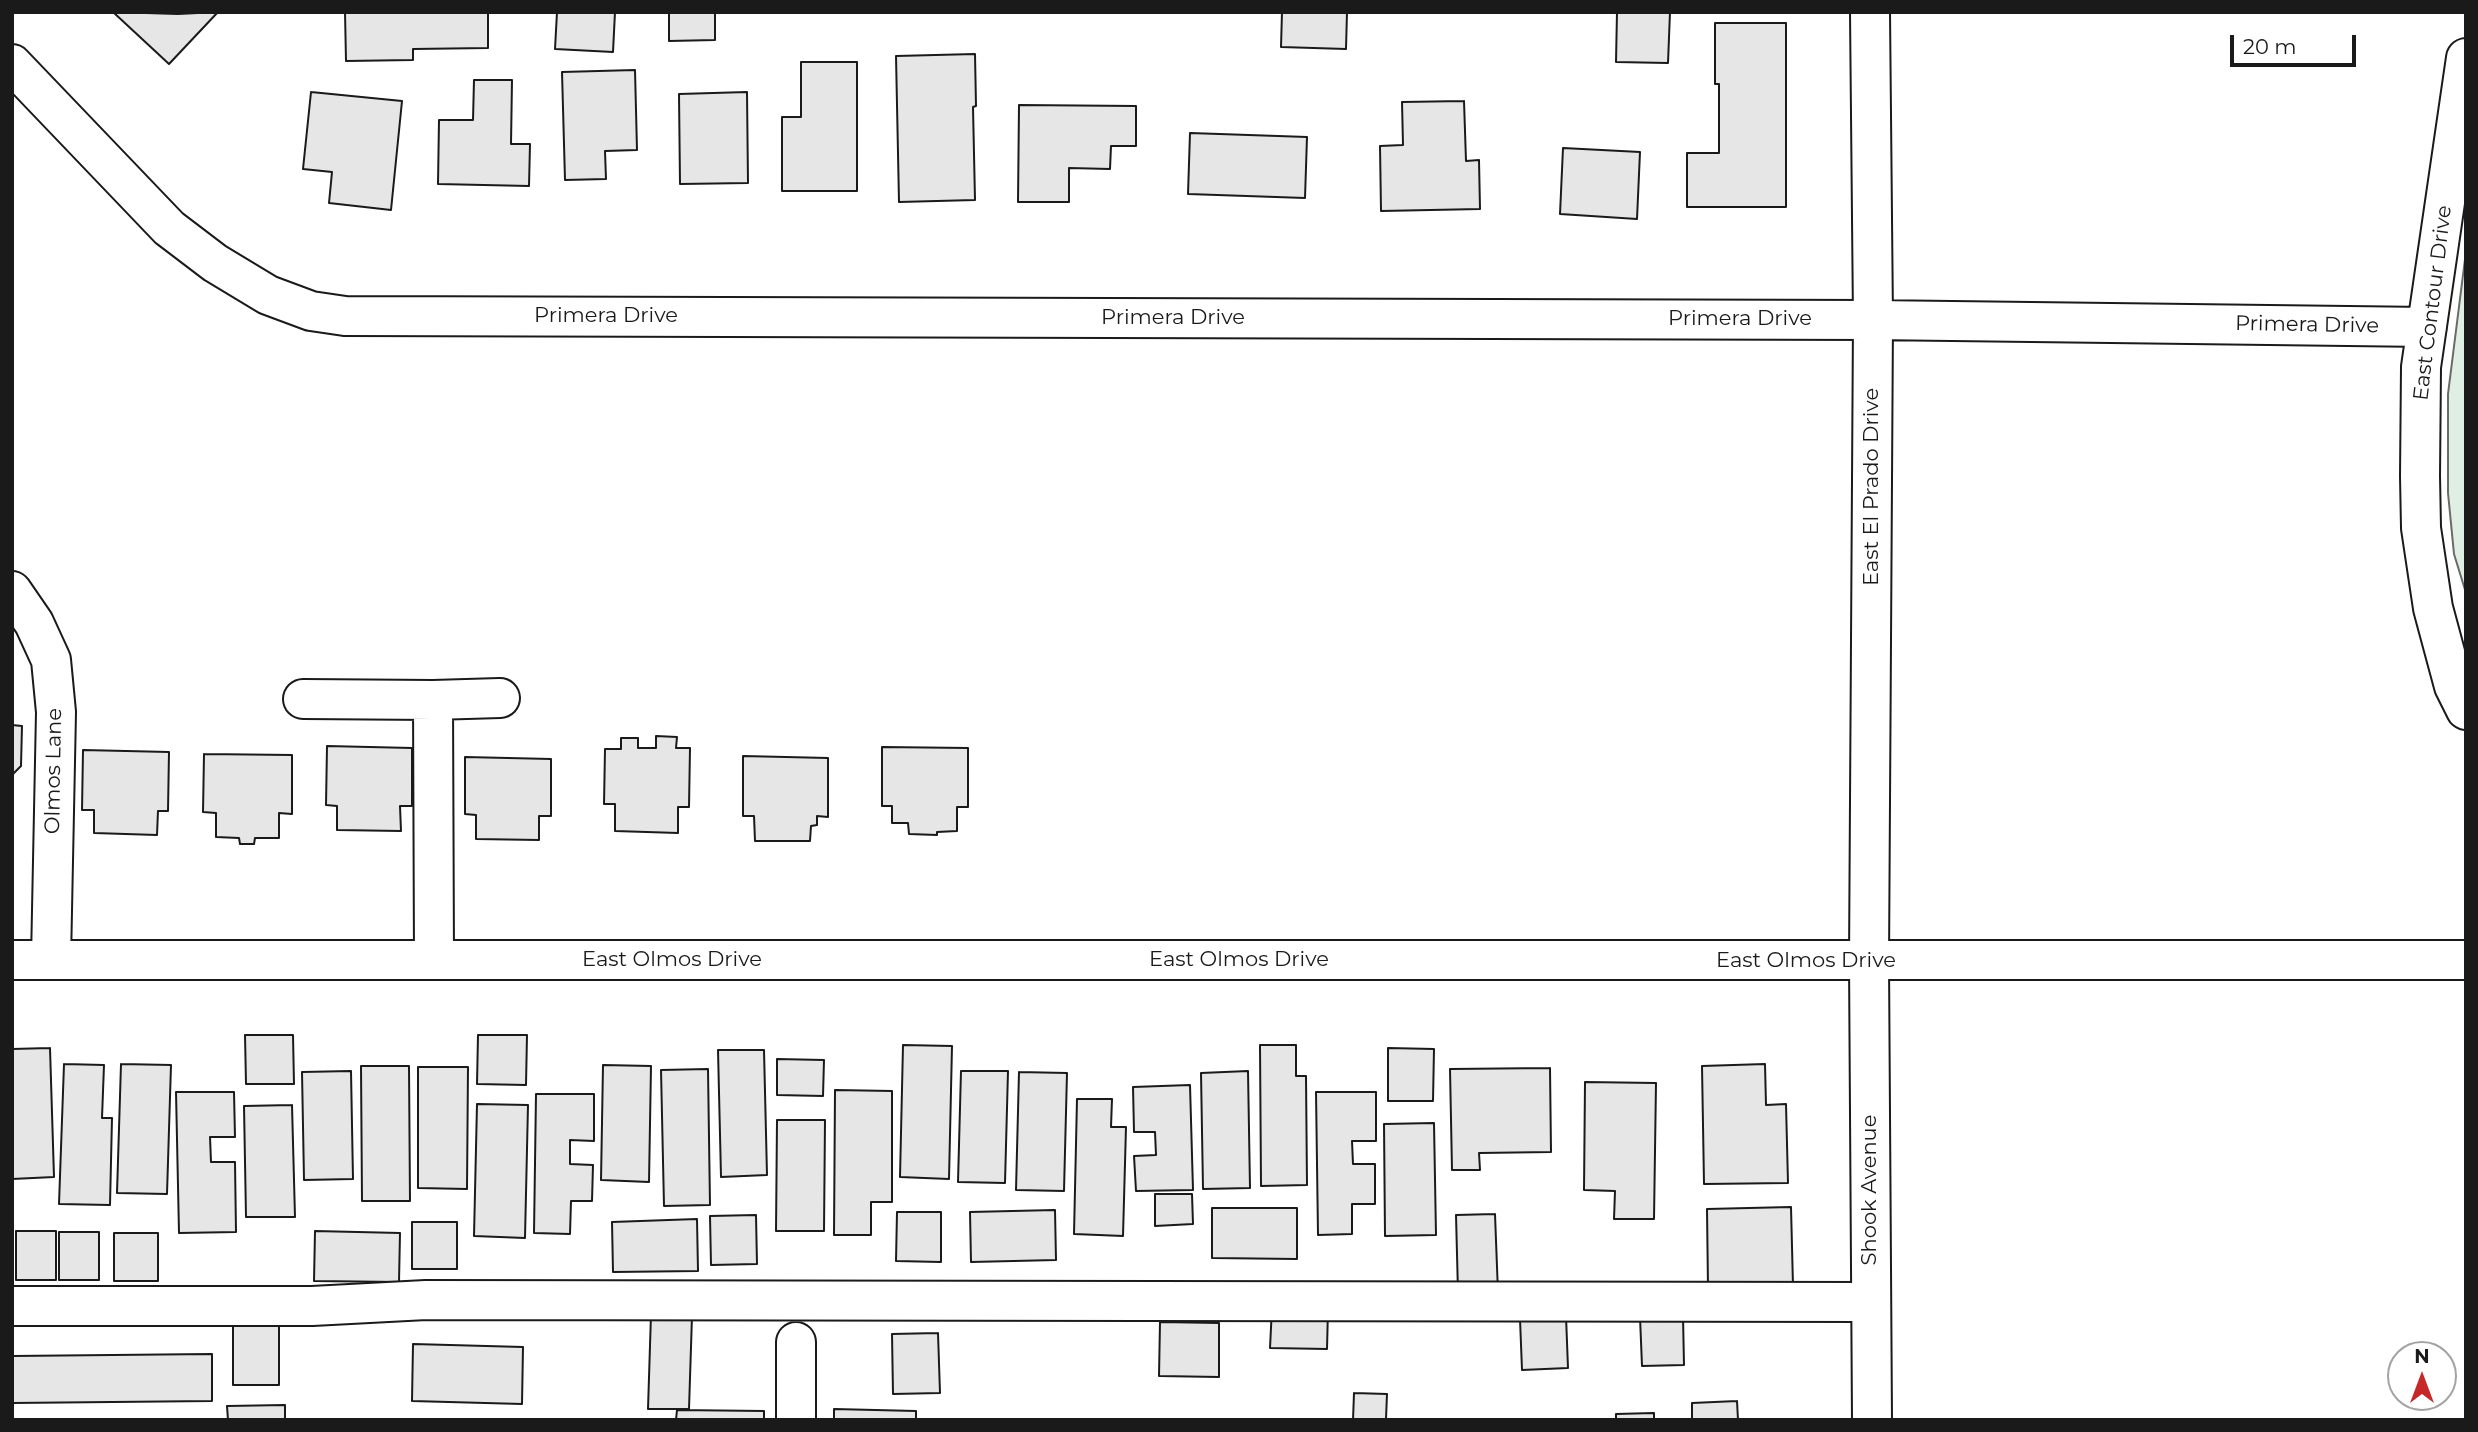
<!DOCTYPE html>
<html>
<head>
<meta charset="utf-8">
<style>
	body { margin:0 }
	#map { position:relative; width:2478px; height:1432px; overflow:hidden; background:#fff; font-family:Montserrat,sans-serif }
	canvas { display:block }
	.frame { position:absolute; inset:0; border:14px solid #1a1a1a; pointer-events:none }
	.north { position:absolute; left:2387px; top:1341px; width:70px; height:70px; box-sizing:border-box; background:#fff; border:2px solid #a3a3a3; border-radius:50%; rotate:0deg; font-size:19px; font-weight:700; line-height:28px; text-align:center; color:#1a1a1a }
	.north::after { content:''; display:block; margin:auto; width:24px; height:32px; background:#c62828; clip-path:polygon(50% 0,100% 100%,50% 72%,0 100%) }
	.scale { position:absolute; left:2230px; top:35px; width:126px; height:32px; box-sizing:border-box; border:4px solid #1a1a1a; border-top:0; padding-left:9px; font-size:21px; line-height:24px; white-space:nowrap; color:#1a1a1a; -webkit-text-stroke:5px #fff; paint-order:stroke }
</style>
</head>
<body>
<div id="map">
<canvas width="2478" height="1432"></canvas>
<div class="frame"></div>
<div class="north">N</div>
<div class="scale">20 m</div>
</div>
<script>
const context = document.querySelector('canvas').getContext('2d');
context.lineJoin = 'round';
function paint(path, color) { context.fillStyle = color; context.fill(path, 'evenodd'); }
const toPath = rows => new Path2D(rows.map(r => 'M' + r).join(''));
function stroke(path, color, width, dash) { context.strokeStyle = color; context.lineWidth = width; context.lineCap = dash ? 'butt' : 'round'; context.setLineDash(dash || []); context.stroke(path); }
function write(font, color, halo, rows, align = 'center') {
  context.font = font + ' Montserrat,sans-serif'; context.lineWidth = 5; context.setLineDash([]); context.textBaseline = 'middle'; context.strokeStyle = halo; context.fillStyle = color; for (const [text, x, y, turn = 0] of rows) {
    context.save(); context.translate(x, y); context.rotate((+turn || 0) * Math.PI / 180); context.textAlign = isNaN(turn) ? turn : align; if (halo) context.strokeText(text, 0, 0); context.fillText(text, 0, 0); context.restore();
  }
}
const green = toPath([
	[2466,251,2466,593,2454,554,2448,493,2448,394,2466,251]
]);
paint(green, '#e0efe3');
stroke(green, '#6a6a6a', 2);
const building = toPath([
	[113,12,178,14,218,12,169,64,113,12],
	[345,12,488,12,488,48,413,49,413,60,346,61,345,12],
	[557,12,615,12,613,52,555,49,557,12],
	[669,12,715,12,715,40,669,41,669,12],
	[1282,12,1347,12,1346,49,1281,47,1282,12],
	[1617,12,1670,12,1668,63,1616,62,1617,12],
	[1715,23,1786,23,1786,207,1687,207,1687,153,1719,153,1719,84,1715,84,1715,23],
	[975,54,976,106,973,107,975,200,899,202,896,56,975,54],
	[801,62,857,62,857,191,782,191,782,117,801,117,801,62],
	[635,70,637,150,605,151,606,179,565,180,562,72,635,70],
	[474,80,512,80,511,144,530,144,529,186,438,184,439,120,473,120,474,80],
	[311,92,402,101,391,210,329,203,332,172,303,169,311,92],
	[747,92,748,183,680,184,679,94,747,92],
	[1464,101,1466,161,1479,160,1480,209,1381,211,1380,146,1403,145,1402,102,1464,101],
	[1019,105,1136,106,1136,146,1111,146,1110,169,1069,168,1069,202,1018,202,1019,105],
	[1190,133,1307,137,1305,198,1188,194,1190,133],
	[1563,148,1640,152,1637,219,1560,214,1563,148],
	[12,725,22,726,21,766,12,775,12,725],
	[656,736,677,737,676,748,690,748,689,807,678,807,678,833,615,831,615,804,604,804,605,749,621,749,621,738,638,738,638,748,656,748,656,736],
	[327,746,412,748,412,806,400,806,401,831,337,830,337,806,326,805,327,746],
	[882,747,968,748,968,807,957,807,957,831,937,832,937,835,909,834,908,823,892,823,892,806,882,806,882,747],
	[83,750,169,752,168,811,158,811,157,835,94,833,94,810,82,810,83,750],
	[204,754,292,755,292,814,279,813,279,838,255,838,254,844,240,844,239,838,216,837,216,813,203,812,204,754],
	[743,756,828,758,828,817,817,816,817,825,811,826,810,841,755,841,754,816,743,816,743,756],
	[465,757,551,759,551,816,539,816,539,840,476,839,476,815,465,814,465,757],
	[245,1035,293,1035,294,1084,246,1084,245,1035],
	[478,1035,527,1035,526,1085,477,1084,478,1035],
	[903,1045,952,1046,949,1179,900,1177,903,1045],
	[1260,1045,1296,1045,1296,1076,1306,1076,1307,1185,1261,1186,1260,1045],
	[50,1048,54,1177,12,1179,12,1049,50,1048],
	[1388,1048,1434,1049,1433,1101,1388,1101,1388,1048],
	[718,1050,764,1050,767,1175,721,1177,718,1050],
	[777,1059,824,1060,823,1096,777,1095,777,1059],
	[64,1064,104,1065,102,1118,112,1118,110,1205,59,1204,64,1064],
	[121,1064,171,1065,167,1194,117,1193,121,1064],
	[1765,1064,1766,1105,1786,1104,1788,1183,1704,1184,1702,1066,1765,1064],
	[603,1065,651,1066,649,1182,601,1180,603,1065],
	[361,1066,409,1066,410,1201,362,1201,361,1066],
	[418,1067,468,1067,467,1189,418,1188,418,1067],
	[1550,1068,1551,1152,1479,1153,1480,1170,1452,1170,1450,1069,1550,1068],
	[708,1069,710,1205,664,1206,661,1070,708,1069],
	[351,1071,353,1179,304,1180,302,1072,351,1071],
	[961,1071,1008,1071,1005,1183,958,1182,961,1071],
	[1248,1071,1250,1188,1203,1189,1201,1073,1248,1071],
	[1019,1072,1067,1073,1064,1191,1016,1190,1019,1072],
	[1585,1082,1656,1083,1654,1219,1614,1219,1615,1191,1584,1190,1585,1082],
	[1190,1085,1193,1190,1136,1191,1134,1156,1156,1155,1155,1132,1134,1132,1133,1087,1190,1085],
	[835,1090,892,1091,892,1202,871,1202,871,1235,834,1235,835,1090],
	[176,1092,234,1092,235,1137,210,1137,211,1162,235,1162,236,1232,179,1233,176,1092],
	[1316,1092,1376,1092,1376,1141,1352,1141,1353,1164,1375,1164,1375,1204,1352,1204,1352,1234,1318,1235,1316,1092],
	[536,1094,594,1094,594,1141,570,1140,570,1164,593,1165,592,1201,571,1201,570,1234,534,1233,536,1094],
	[1077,1099,1112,1099,1111,1127,1126,1127,1123,1236,1074,1234,1077,1099],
	[477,1104,528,1105,525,1238,474,1236,477,1104],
	[292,1105,295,1217,246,1217,244,1106,292,1105],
	[777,1120,825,1120,824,1231,776,1231,777,1120],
	[1434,1123,1436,1235,1385,1236,1384,1124,1434,1123],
	[1155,1194,1192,1194,1193,1224,1155,1226,1155,1194],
	[1791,1207,1793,1286,1708,1288,1707,1209,1791,1207],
	[1212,1208,1297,1208,1297,1259,1212,1258,1212,1208],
	[1055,1210,1056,1260,971,1262,970,1212,1055,1210],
	[897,1212,941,1212,941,1262,896,1261,897,1212],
	[1495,1214,1498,1293,1458,1293,1456,1215,1495,1214],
	[756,1215,757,1264,711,1265,710,1216,756,1215],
	[697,1219,698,1271,613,1272,612,1222,697,1219],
	[412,1222,457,1222,457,1269,412,1269,412,1222],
	[16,1231,56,1231,56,1280,16,1280,16,1231],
	[315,1231,400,1233,399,1282,314,1281,315,1231],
	[59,1232,99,1232,99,1280,59,1280,59,1232],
	[114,1233,158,1233,158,1281,114,1281,114,1233],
	[1272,1307,1328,1309,1327,1349,1270,1348,1272,1307],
	[651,1314,692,1316,689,1409,648,1409,651,1314],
	[1566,1316,1568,1368,1522,1370,1520,1319,1566,1316],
	[1683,1316,1684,1365,1642,1366,1640,1317,1683,1316],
	[1160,1322,1219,1323,1219,1377,1159,1376,1160,1322],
	[233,1324,279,1324,279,1385,233,1385,233,1324],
	[938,1333,940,1393,893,1394,892,1334,938,1333],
	[413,1344,523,1347,522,1404,412,1401,413,1344],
	[212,1354,212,1401,12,1403,12,1356,212,1354],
	[1354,1393,1387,1394,1386,1419,1414,1420,1353,1420,1354,1393],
	[1737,1401,1738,1420,1692,1420,1692,1403,1737,1401],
	[285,1405,285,1420,228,1420,227,1406,285,1405],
	[834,1409,916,1411,916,1420,834,1420,834,1409],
	[677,1410,764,1411,764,1420,676,1420,677,1410],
	[1654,1413,1654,1420,1616,1420,1616,1414,1654,1413]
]);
paint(building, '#e6e6e6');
stroke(building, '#1a1a1a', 2);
const minor = toPath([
	[1870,12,1873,320,1869,961,1872,1420],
	[2466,58,2421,367,2420,476,2421,528,2433,608,2454,686,2466,710],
	[12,64,169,228,215,263,268,295,311,311,345,316,1873,320,2427,327],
	[12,591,34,623,51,660,56,712,51,960],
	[303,699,433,700],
	[12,960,2466,960],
	[434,960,433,700,500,698],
	[12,1306,312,1306,426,1300,1871,1302],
	[796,1342,796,1420]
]);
stroke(minor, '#1a1a1a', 42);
stroke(minor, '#fff', 38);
write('21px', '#1a1a1a', '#fff', [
	["East Contour Drive",2433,303,-83],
	["Primera Drive",606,316],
	["Primera Drive",1173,318],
	["Primera Drive",1740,319],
	["Primera Drive",2307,325,1],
	["East El Prado Drive",1872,487,-90],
	["Olmos Lane",54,771,-89],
	["East Olmos Drive",672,960],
	["East Olmos Drive",1239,960],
	["East Olmos Drive",1806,961],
	["Shook Avenue",1870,1190,-90]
]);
</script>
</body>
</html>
